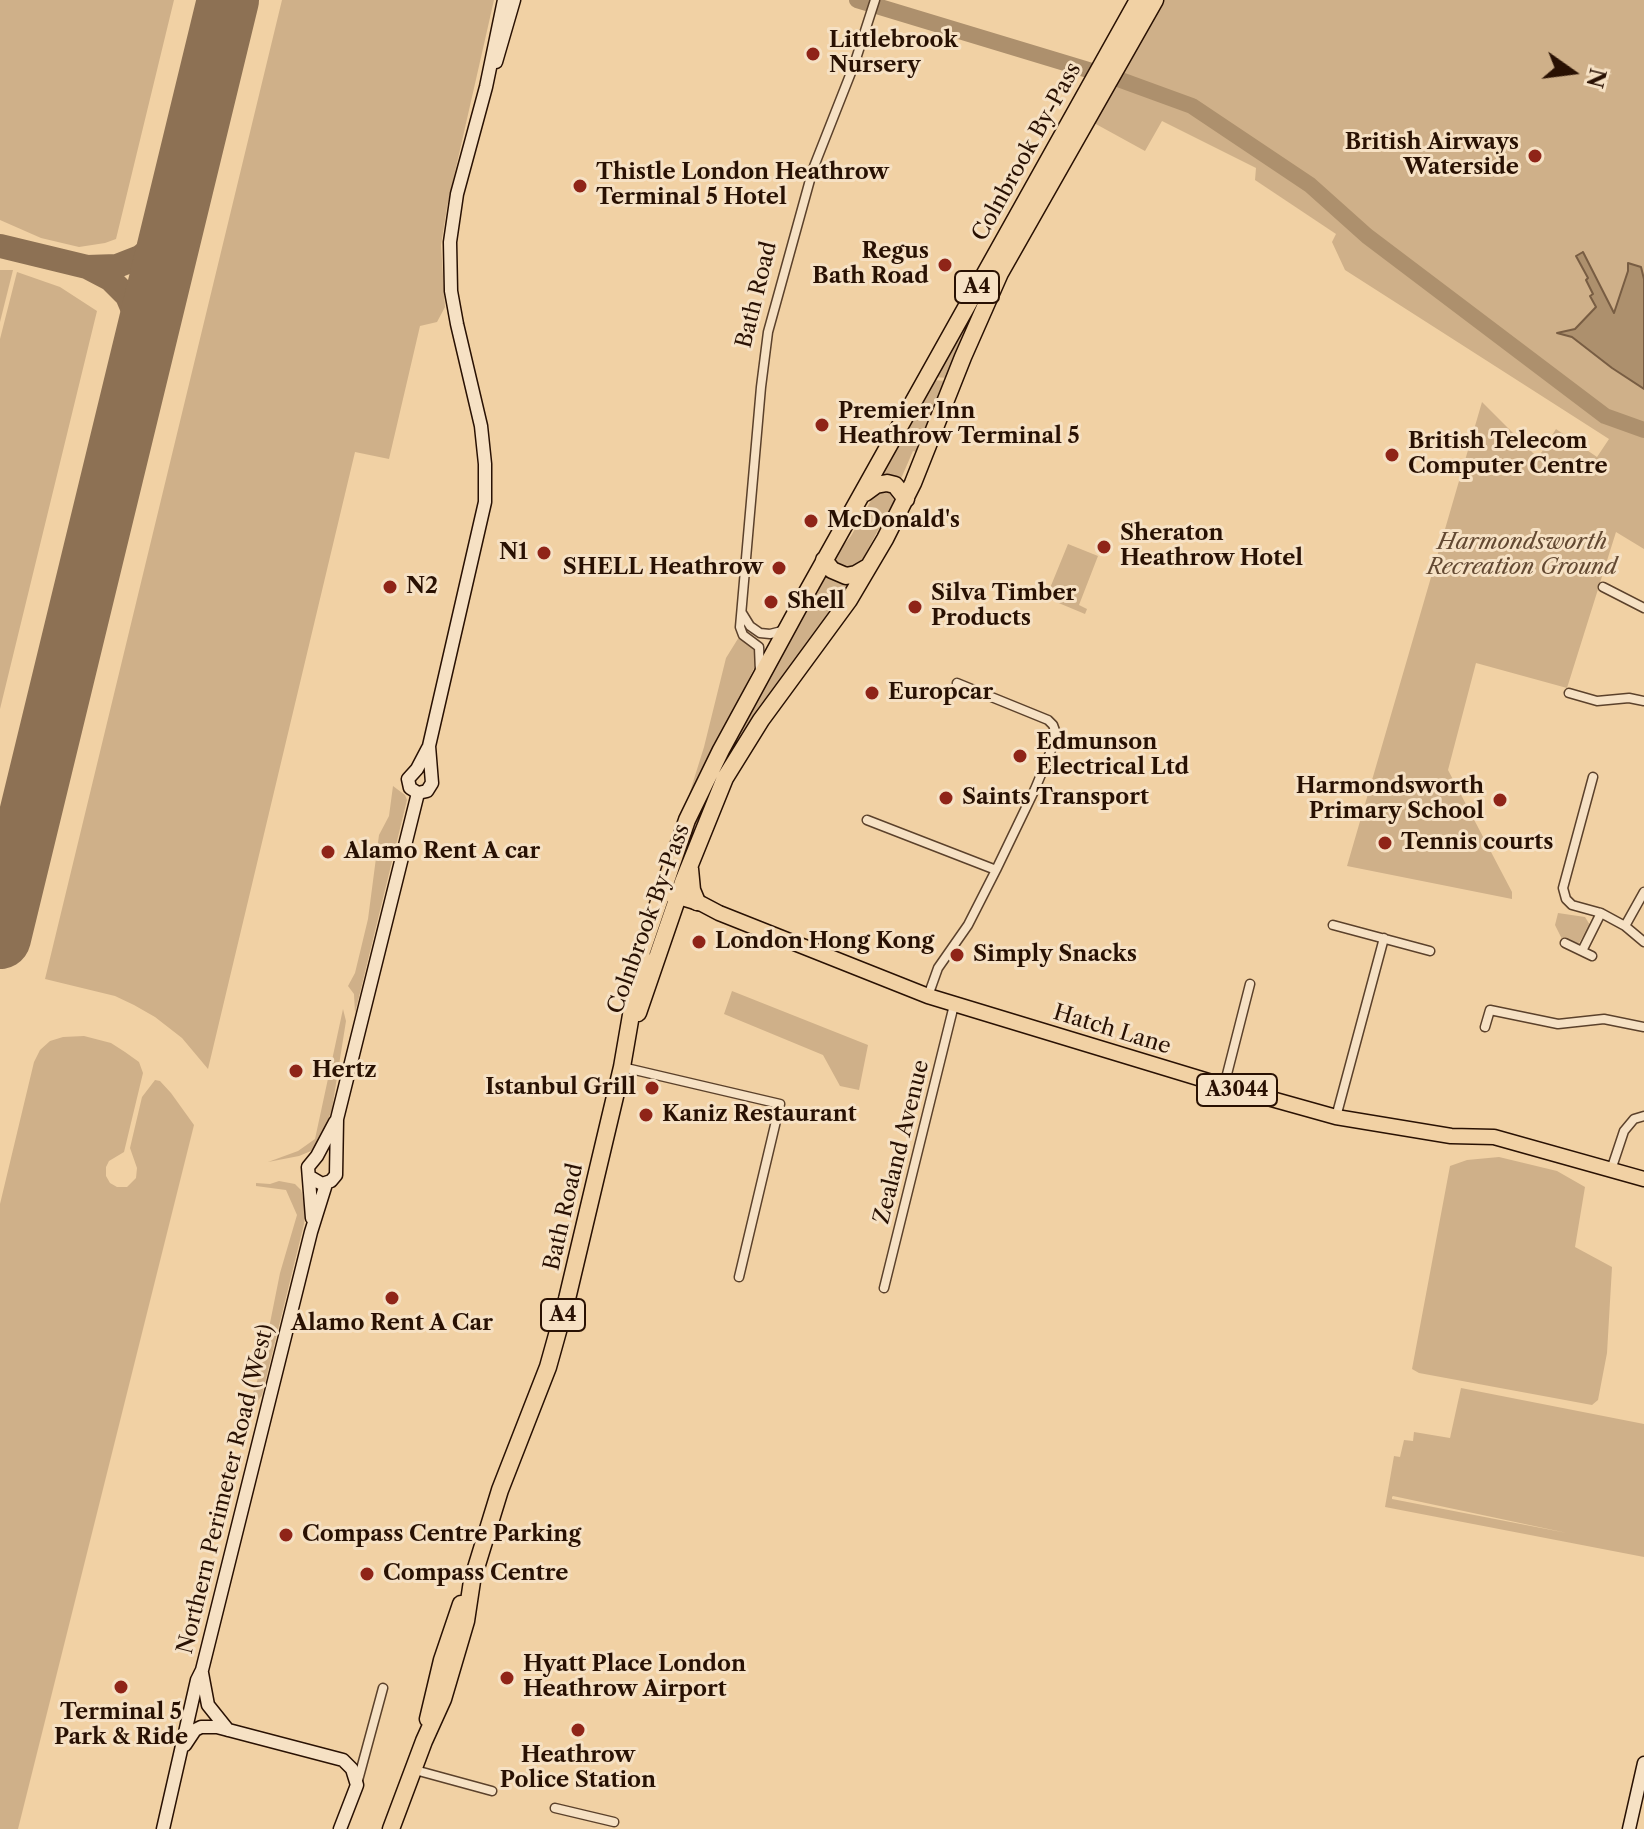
<!DOCTYPE html>
<html>
<head>
<meta charset="utf-8">
<style>
	body { margin:0 }
	#map { position:relative; width:1644px; height:1829px; overflow:hidden; background:#f1d1a4; font-family:"Libre Caslon Text",serif }
	canvas { display:block }
	.north { position:absolute; left:1532px; top:32px; width:80px; height:80px; -webkit-text-stroke:6px #f6e1c4; paint-order:stroke; rotate:104deg; font-size:22px; font-weight:700; line-height:32px; text-align:center; color:#291103 }
	.north::after { content:''; display:block; margin:auto; width:28px; height:36px; background:#291103; clip-path:polygon(50% 0,100% 100%,50% 72%,0 100%) }
</style>
</head>
<body>
<div id="map">
<canvas width="1644" height="1829"></canvas>
<div class="north">N</div>
</div>
<script>
const context = document.querySelector('canvas').getContext('2d');
context.lineJoin = 'round';
function paint(path, color) { context.fillStyle = color; context.fill(path, 'evenodd'); }
const toPath = rows => new Path2D(rows.map(r => 'M' + r).join(''));
function stroke(path, color, width, dash) { context.strokeStyle = color; context.lineWidth = width; context.lineCap = dash ? 'butt' : 'round'; context.setLineDash(dash || []); context.stroke(path); }
function write(font, color, halo, rows, align = 'center') {
  context.font = font + ' "Libre Caslon Text",serif'; context.lineWidth = 6; context.setLineDash([]); context.textBaseline = 'middle'; context.strokeStyle = halo; context.fillStyle = color; for (const [text, x, y, turn = 0] of rows) {
    context.save(); context.translate(x, y); context.rotate((+turn || 0) * Math.PI / 180); context.textAlign = isNaN(turn) ? turn : align; if (halo) context.strokeText(text, 0, 0); context.fillText(text, 0, 0); context.restore();
  }
}
paint(toPath([
	[0,0,174,0,116,239,105,243,79,247,41,238,0,220],
	[282,0,494,0,447,207,441,245,445,307,437,322,420,326,389,459,355,452,208,1069,182,1038,155,1017,134,1005,115,996,45,979],
	[1155,0,1644,0,1644,430,1605,416,1367,236,1310,185,1192,106,1118,79],
	[1117,81,1190,109,1308,188,1365,239,1603,418,1644,435,1644,549,1616,532,1567,688,1476,663,1448,770,1512,892,1512,899,1347,866,1482,402,1538,458,1556,429,1597,457,1609,439,1345,270,1332,242,1336,234,1255,180,1256,168,1162,121,1145,151,1094,123],
	[1019,222,948,378,934,377],
	[0,270,13,270,0,322],
	[17,272,60,287,97,311,0,709,0,339],
	[932,380,946,381,920,453,913,451,900,481,878,478],
	[880,489,897,492,896,507,885,517,859,566,849,572,834,564,834,557,851,536,874,495],
	[1068,544,1098,556,1079,605,1087,609,1085,614,1037,594,1039,590,1048,593],
	[826,572,854,582,712,791,689,841,671,892,669,885,706,792],
	[739,637,752,646,755,652,755,666,680,824,704,747,726,658],
	[393,786,405,795,407,800,355,1013,354,994,348,986,355,973,368,919,379,835,389,816],
	[1558,913,1585,917,1590,925,1579,943,1572,944,1562,939,1555,925],
	[732,991,868,1045,859,1090,840,1086,823,1055,724,1014],
	[343,1009,346,1021,332,1109,320,1142,311,1151,299,1156,268,1162,298,1151,315,1139],
	[84,1036,111,1043,125,1052,139,1062,143,1073,124,1152,109,1161,106,1167,106,1176,110,1183,117,1187,127,1187,136,1178,137,1168,130,1148,142,1097,155,1080,160,1081,171,1093,194,1125,18,1829,0,1829,0,1204,34,1062,40,1050,50,1041,63,1037],
	[1499,1157,1557,1171,1585,1187,1575,1247,1612,1267,1607,1353,1598,1400,1592,1405,1419,1373,1412,1369,1450,1166,1467,1160],
	[279,1181,295,1184,301,1190,306,1211,304,1224,262,1395,241,1426,242,1412,250,1401,260,1373,280,1273,297,1215,286,1190,256,1186,256,1183,270,1184],
	[1461,1388,1644,1424,1644,1557,1385,1507,1394,1456,1400,1457,1404,1440,1413,1441,1414,1432,1450,1438],
	[1392,1497,1393,1496,1567,1533,1392,1499]
]), '#cfb089');
const water = toPath([
	[1583,252,1614,313,1628,271,1628,263,1641,267,1644,279,1644,389,1612,368,1572,337,1557,333,1575,329,1596,307,1590,296,1593,294,1586,280,1588,278,1576,256,1583,252]
]);
paint(water, '#ad906d');
stroke(water, '#785d43', 2);
stroke(toPath([
	[857,0,1118,79,1192,106,1310,185,1367,236,1605,416,1644,430]
]), '#ad906d', 16);
stroke(toPath([
	[0,246,87,267,117,266,140,257,154,246,166,229,180,199],
	[89,268,110,279,127,296,138,322,142,353]
]), '#8d7154', 24);
stroke(toPath([
	[0,938,228,0]
]), '#8d7154', 62);
const street = toPath([
	[1603,587,1644,608],
	[742,613,750,626,760,633,770,634,786,630],
	[760,672,759,647,743,635,740,627,761,387,768,332,813,169,854,65,875,0],
	[1569,693,1597,701,1629,698,1644,701],
	[1593,777,1563,888,1566,899,1572,905,1601,913,1625,926,1644,942],
	[867,820,996,870],
	[1333,925,1430,951],
	[1625,926,1644,892],
	[1565,943,1592,956],
	[1582,951,1601,913],
	[928,996,938,968,968,925,996,870,1035,789,1057,736,1053,725,1048,720,957,683],
	[1485,1027,1490,1010,1558,1024,1604,1019,1644,1027],
	[622,1067,780,1104,739,1277],
	[1224,1086,1250,984],
	[1336,1117,1384,938],
	[1611,1170,1624,1131,1634,1119,1644,1116],
	[884,1288,954,1005],
	[415,1770,492,1791],
	[357,1784,383,1688],
	[555,1808,614,1822]
]);
const secondary = toPath([
	[496,62,514,0],
	[418,793,427,791,432,783,429,746,485,502,485,464,481,426,457,324,451,291,450,242,457,194,486,87,504,0],
	[418,793,410,788,408,779,417,769,428,748],
	[310,1177,322,1184,331,1181,336,1175,337,1119,418,793],
	[312,1218,308,1167,317,1156,335,1122],
	[202,1673,208,1705,228,1730],
	[185,1745,195,1730,201,1727,217,1727,343,1760,352,1769,357,1785,340,1829],
	[163,1829,197,1680,202,1670,311,1232,326,1184],
	[1629,1829,1644,1763]
]);
const primary = toPath([
	[669,894,702,904,719,913,928,996,1218,1084,1336,1117,1451,1136,1494,1137,1644,1179]
]);
const highway = toPath([
	[865,493,876,485,887,483,895,485,906,499],
	[824,560,832,570,846,576,856,574,868,567],
	[690,869,692,890,697,902],
	[638,1013,683,882,725,778,761,720,849,600,885,539,913,483,963,357,1000,273,1155,0],
	[428,1719,442,1660,461,1604],
	[391,1829,424,1741,443,1699,466,1621,472,1581,500,1490,548,1367,567,1299,622,1067,642,951,687,820,721,750,807,592,1138,0]
]);
stroke(street, '#5b412b', 11);
stroke(secondary, '#291103', 15);
stroke(primary, '#291103', 17);
stroke(highway, '#291103', 19);
stroke(street, '#f6e1c4', 8);
stroke(secondary, '#f6e1c4', 12);
stroke(primary, '#f1d1a4', 14);
stroke(highway, '#f1d1a4', 16);
for (const [x, y, r, color] of [
	[813,54,8,"#8f2418"],
	[1535,156,8,"#8f2418"],
	[580,186,8,"#8f2418"],
	[945,265,8,"#8f2418"],
	[822,425,8,"#8f2418"],
	[1392,455,8,"#8f2418"],
	[811,521,8,"#8f2418"],
	[1104,547,8,"#8f2418"],
	[544,553,8,"#8f2418"],
	[779,568,8,"#8f2418"],
	[390,587,8,"#8f2418"],
	[771,602,8,"#8f2418"],
	[915,607,8,"#8f2418"],
	[872,693,8,"#8f2418"],
	[1020,756,8,"#8f2418"],
	[946,798,8,"#8f2418"],
	[1500,800,8,"#8f2418"],
	[1385,843,8,"#8f2418"],
	[328,852,8,"#8f2418"],
	[699,942,8,"#8f2418"],
	[957,955,8,"#8f2418"],
	[296,1071,8,"#8f2418"],
	[652,1088,8,"#8f2418"],
	[646,1115,8,"#8f2418"],
	[392,1298,8,"#8f2418"],
	[286,1535,8,"#8f2418"],
	[367,1574,8,"#8f2418"],
	[507,1678,8,"#8f2418"],
	[121,1687,8,"#8f2418"],
	[578,1730,8,"#8f2418"]
]) { const dot = new Path2D(); dot.arc(x, y, r, 0, 2 * Math.PI); context.fillStyle = color; context.fill(dot); stroke(dot, '#f6e1c4', 3); }
for (const [x, y, w] of [
	[977,287,44],
	[1237,1090,80],
	[563,1315,44]
]) { const box = new Path2D(); box.roundRect(x - w / 2, y - 16, w, 32, 6); context.fillStyle = '#f6e1c4'; context.fill(box); stroke(box, '#291103', 2); }
write('bold 20px', '#291103', null, [
	["A4",977,287],
	["A3044",1237,1090],
	["A4",563,1315]
]);
write('bold 22px', '#291103', '#f6e1c4', [
	["Littlebrook",829,41],
	["Nursery",829,66],
	["British Airways",1519,143,"right"],
	["Waterside",1519,168,"right"],
	["Thistle London Heathrow",596,173],
	["Terminal 5 Hotel",596,198],
	["Regus",929,252,"right"],
	["Bath Road",929,277,"right"],
	["Premier Inn",838,412],
	["Heathrow Terminal 5",838,437],
	["British Telecom",1408,442],
	["Computer Centre",1408,467],
	["McDonald's",827,521],
	["Sheraton",1120,534],
	["Heathrow Hotel",1120,559],
	["N1",528,553,"right"],
	["SHELL Heathrow",763,568,"right"],
	["N2",406,587],
	["Silva Timber",931,594],
	["Products",931,619],
	["Shell",787,602],
	["Europcar",888,693],
	["Edmunson",1036,743],
	["Electrical Ltd",1036,768],
	["Harmondsworth",1484,787,"right"],
	["Primary School",1484,812,"right"],
	["Saints Transport",962,798],
	["Tennis courts",1401,843],
	["Alamo Rent A car",344,852],
	["London Hong Kong",715,942],
	["Simply Snacks",973,955],
	["Hertz",312,1071],
	["Istanbul Grill",636,1088,"right"],
	["Kaniz Restaurant",662,1115],
	["Alamo Rent A Car",392,1324,"center"],
	["Compass Centre Parking",302,1535],
	["Compass Centre",383,1574],
	["Hyatt Place London",523,1665],
	["Heathrow Airport",523,1690],
	["Terminal 5",121,1713,"center"],
	["Park & Ride",121,1738,"center"],
	["Heathrow",578,1756,"center"],
	["Police Station",578,1781,"center"]
], 'left');
write('22px', '#291103', '#f6e1c4', [
	["Colnbrook By-Pass",1027,152,-61],
	["Bath Road",757,295,-76],
	["Colnbrook By-Pass",649,919,-70],
	["Hatch Lane",1112,1030,17],
	["Zealand Avenue",902,1142,-76],
	["Bath Road",564,1217,-77],
	["Northern Perimeter Road (West)",226,1489,-76]
]);
write('italic 22px', '#634932', '#f6e1c4', [
	["Harmondsworth",1522,543],
	["Recreation Ground",1522,568]
]);
</script>
</body>
</html>
